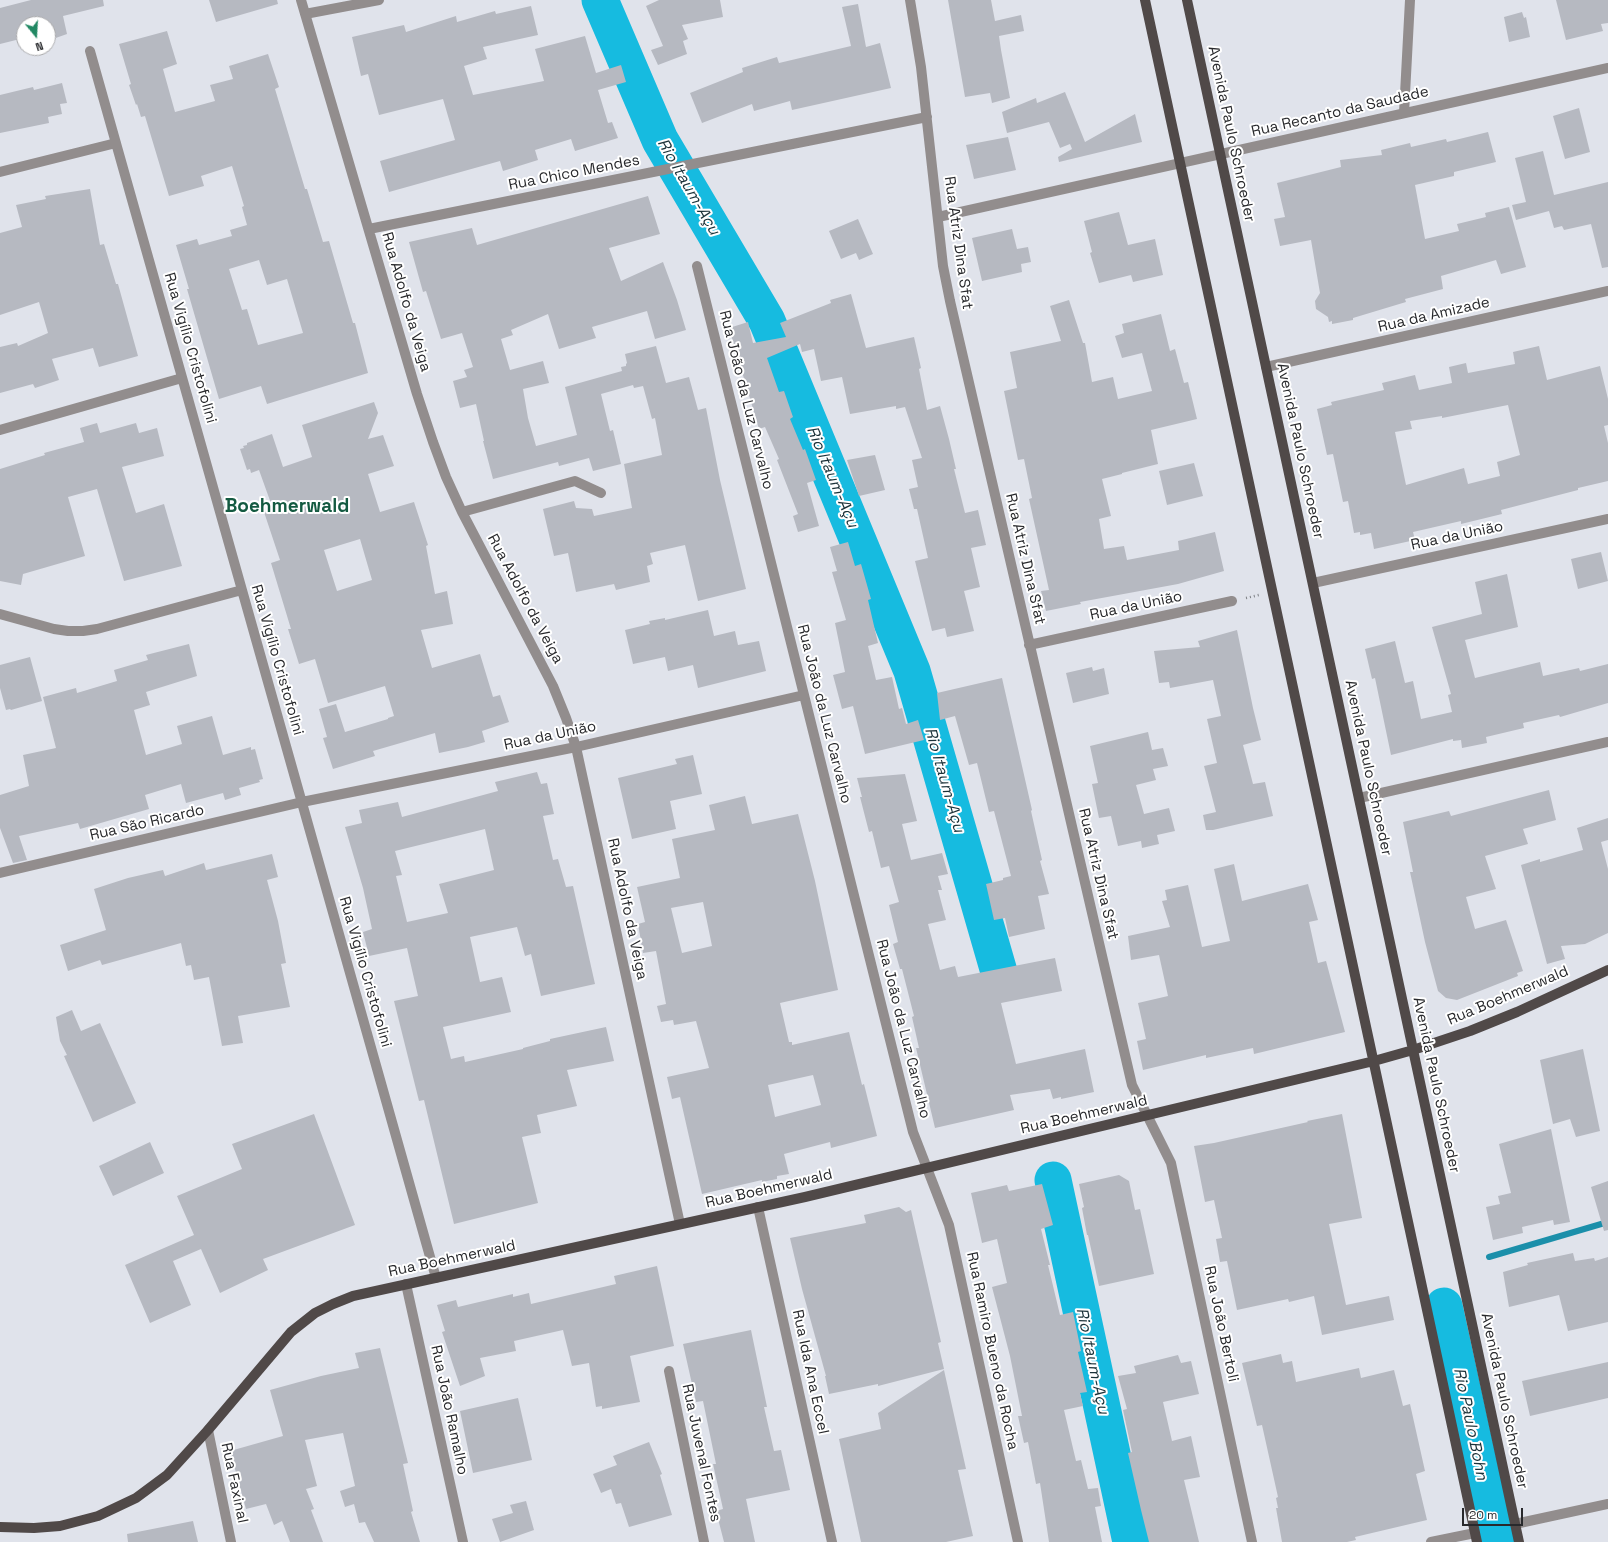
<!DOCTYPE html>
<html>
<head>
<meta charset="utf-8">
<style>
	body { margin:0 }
	#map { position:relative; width:1608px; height:1542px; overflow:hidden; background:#e0e3eb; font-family:"Space Grotesk",sans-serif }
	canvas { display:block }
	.north { position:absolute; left:16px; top:16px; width:40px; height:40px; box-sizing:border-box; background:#fff; border:1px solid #a9a9ab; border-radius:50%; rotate:162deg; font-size:11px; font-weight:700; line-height:16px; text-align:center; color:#28292c }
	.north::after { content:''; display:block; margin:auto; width:14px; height:18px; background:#218863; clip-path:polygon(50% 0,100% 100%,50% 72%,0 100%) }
	.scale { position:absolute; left:1462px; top:1508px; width:61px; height:18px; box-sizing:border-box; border:2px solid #28292c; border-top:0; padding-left:5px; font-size:12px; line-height:14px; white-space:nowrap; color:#28292c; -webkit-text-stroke:3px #fff; paint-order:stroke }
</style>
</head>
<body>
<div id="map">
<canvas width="1608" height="1542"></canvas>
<div class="north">N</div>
<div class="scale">20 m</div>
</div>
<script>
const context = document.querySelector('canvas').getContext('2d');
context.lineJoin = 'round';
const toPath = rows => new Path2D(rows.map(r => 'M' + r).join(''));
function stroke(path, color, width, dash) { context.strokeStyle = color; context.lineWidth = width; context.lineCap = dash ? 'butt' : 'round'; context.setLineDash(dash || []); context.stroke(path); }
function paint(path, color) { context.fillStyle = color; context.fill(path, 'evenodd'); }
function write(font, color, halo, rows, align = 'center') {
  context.font = font + ' "Space Grotesk",sans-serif'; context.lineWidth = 4; context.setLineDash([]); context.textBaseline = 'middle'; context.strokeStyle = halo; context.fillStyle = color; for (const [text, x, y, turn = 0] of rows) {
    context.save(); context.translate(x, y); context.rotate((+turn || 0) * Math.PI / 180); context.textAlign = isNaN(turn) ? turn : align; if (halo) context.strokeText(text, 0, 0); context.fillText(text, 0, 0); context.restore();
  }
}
stroke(toPath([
	[1489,1257,1608,1222]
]), '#1b8faa', 6);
stroke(toPath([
	[600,0,660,140,767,321,912,671,1001,979],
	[1053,1180,1131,1542],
	[1444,1306,1496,1542]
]), '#16bbe0', 37);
paint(toPath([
	[31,0,103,0,104,6,63,16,67,34,50,40,48,24,24,24,24,38,0,44,0,8],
	[209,0,277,0,278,4,216,22],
	[659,0,720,0,723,17,682,25,688,39,683,41,687,54,658,65,651,50,663,46,646,6],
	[948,0,991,0,995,21,1021,15,1024,31,999,36,1001,50,1010,98,992,103,990,93,965,97],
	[1556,0,1608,0,1608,23,1601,24,1603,31,1566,40],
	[858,4,866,47,880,43,891,88,792,110,790,101,754,111,752,104,702,123,690,93,743,72,742,68,777,57,779,63,851,46,842,7],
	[531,6,538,35,483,47,487,59,464,66,473,95,544,81,535,49,585,36,596,73,621,65,626,82,598,90,608,123,612,122,618,138,575,151,571,139,535,150,538,160,503,171,500,161,389,192,380,161,455,140,443,99,379,115,368,74,361,76,352,37,404,25,406,32,456,16,457,22,495,11,496,14],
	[1522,12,1524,18,1526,17,1530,37,1509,42,1504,17],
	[167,31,177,64,163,69,175,112,215,101,210,85,233,79,229,66,268,54,279,87,275,89,305,189,307,189,323,242,329,241,353,323,355,323,368,373,267,404,261,386,219,399,187,289,189,289,176,245,197,239,199,245,232,236,230,230,247,225,242,207,244,206,232,166,201,176,204,186,169,196,145,116,141,117,137,104,136,105,129,85,131,84,119,44],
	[259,260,267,285,287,279,303,333,258,345,247,309,242,310,229,269],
	[62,83,67,103,60,104,62,114,48,117,49,123,0,133,0,95,33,87,34,90],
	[1065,92,1085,142,1135,114,1142,142,1059,162,1058,157,1072,149,1070,144,1060,148,1049,122,1007,133,1002,112,1036,98,1037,103],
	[1579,108,1590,152,1565,159,1553,116],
	[1488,132,1496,162,1454,172,1454,176,1415,185,1425,239,1459,231,1457,224,1486,217,1485,213,1509,207,1526,267,1501,274,1496,260,1441,276,1443,289,1405,299,1406,302,1353,318,1353,320,1332,324,1332,321,1329,322,1328,317,1316,309,1315,301,1320,293,1311,240,1280,246,1274,219,1285,217,1277,183,1341,167,1340,160,1382,155,1381,150,1410,143,1411,147,1446,139,1447,142],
	[1008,137,1016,170,974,179,966,145],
	[1543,151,1554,195,1608,182,1608,267,1602,268,1591,224,1564,230,1562,226,1554,228,1549,211,1516,220,1512,205,1526,202,1515,158],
	[90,189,100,245,104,244,116,284,118,284,138,356,99,367,93,348,52,359,59,380,35,388,33,384,0,393,0,347,17,343,18,346,48,333,39,302,0,315,0,233,22,227,16,205,46,199,45,196],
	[648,196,660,234,609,248,621,281,663,262,677,300,686,330,655,339,647,311,592,327,596,338,559,349,548,314,511,330,513,335,501,339,510,370,543,361,549,383,523,389,528,418,536,446,577,435,565,387,622,371,621,367,626,366,626,364,627,363,625,354,656,346,666,383,689,377,698,410,706,408,720,480,746,589,698,601,685,545,650,553,653,564,647,566,650,582,616,590,614,584,576,592,568,553,554,556,543,509,574,501,576,508,592,509,594,516,632,508,624,464,662,455,655,418,652,419,643,386,634,388,633,385,601,394,610,431,613,430,621,464,593,471,589,458,559,466,558,462,493,479,483,441,484,441,476,404,460,408,453,381,467,377,464,370,473,367,462,333,441,339,426,291,423,292,409,242,472,228,477,245],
	[1119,212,1128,245,1155,239,1163,275,1133,282,1131,275,1099,283,1090,253,1092,252,1084,221],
	[858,219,873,254,859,260,856,253,841,259,829,231],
	[1012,229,1017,249,1028,247,1031,262,1021,264,1022,272,982,281,972,238],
	[851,294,866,348,914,337,921,368,919,369,927,410,940,406,949,439,956,469,954,469,965,513,978,510,986,545,971,548,980,587,964,591,974,631,947,637,945,628,932,631,915,561,928,558,917,509,914,509,909,489,918,487,912,460,922,458,905,407,896,409,896,406,850,414,842,377,821,381,814,349,802,352,800,344,767,358,779,392,784,391,793,417,790,419,803,450,805,449,816,480,807,483,819,526,798,532,793,516,798,514,777,460,779,459,765,427,759,429,729,328,748,322,753,343,786,337,780,323,831,303,830,300],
	[1069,300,1083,343,1085,343,1092,382,1113,377,1118,399,1152,391,1142,353,1122,358,1115,336,1124,333,1122,324,1161,314,1170,351,1175,349,1184,383,1188,382,1197,419,1151,430,1158,464,1122,473,1122,474,1102,479,1111,516,1099,519,1104,549,1124,546,1127,560,1179,550,1178,541,1215,532,1224,571,1178,584,1080,602,1081,604,1046,611,1041,591,1049,590,1029,499,1032,498,1024,459,1018,460,1004,391,1017,388,1010,352,1061,341,1050,306],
	[1539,346,1547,380,1600,366,1608,399,1608,425,1604,426,1608,443,1608,481,1578,488,1578,490,1501,510,1502,514,1461,524,1461,521,1413,532,1415,540,1374,549,1371,533,1360,535,1360,532,1354,533,1348,501,1343,502,1333,454,1327,455,1317,409,1332,405,1331,402,1384,390,1382,383,1415,375,1419,390,1452,383,1449,367,1466,363,1468,373,1515,364,1513,352],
	[1508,405,1520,455,1497,462,1500,476,1468,484,1464,468,1406,485,1395,432,1412,429,1410,421,1442,416,1442,418],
	[374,402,378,413,368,439,383,435,394,466,368,474,380,512,414,502,428,545,426,546,435,594,447,591,453,624,421,630,432,668,480,654,493,697,500,695,509,722,482,731,485,742,468,747,439,753,435,733,373,751,375,756,333,769,323,738,327,737,319,709,336,704,345,732,388,719,388,718,394,716,385,686,328,703,315,659,299,664,288,629,291,629,271,563,280,560,264,512,273,509,259,470,251,473,250,469,247,470,240,449,244,448,243,446,247,445,247,443,272,434,283,467,312,457,302,425],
	[360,539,372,580,337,591,324,550],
	[97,423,100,433,136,423,139,433,157,428,164,456,122,467,136,513,164,504,182,566,124,581,97,489,68,497,85,556,23,574,21,585,0,581,0,469,45,455,44,453,84,442,80,428],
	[875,455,885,490,859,496,847,460],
	[1194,463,1203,496,1167,505,1159,471],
	[848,542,855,566,861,564,871,599,868,600,878,643,868,646,876,680,892,677,899,709,902,708,906,724,918,720,924,740,865,754,853,706,842,709,833,675,845,672,835,623,846,620,832,572,837,571,830,547],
	[1601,552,1608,581,1578,589,1571,559],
	[1507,574,1518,627,1465,640,1475,678,1540,662,1543,676,1579,668,1580,671,1608,664,1608,703,1560,717,1559,715,1523,723,1524,728,1486,737,1487,743,1462,748,1461,740,1453,741,1453,739,1391,755,1375,678,1372,679,1365,649,1395,641,1405,683,1413,681,1421,719,1452,712,1448,695,1451,694,1432,627,1482,614,1475,582],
	[708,610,714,636,735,631,738,645,759,641,766,671,698,688,693,665,668,671,665,657,633,664,625,630,650,624,649,621,665,618,665,620],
	[1237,630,1253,708,1261,740,1243,745,1253,784,1265,782,1273,816,1213,830,1206,830,1203,815,1216,812,1204,766,1217,763,1207,719,1221,716,1213,680,1170,688,1169,682,1159,683,1154,651,1200,647,1198,641],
	[189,644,197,676,146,692,150,705,134,710,146,755,182,744,177,726,212,716,223,755,251,747,251,750,255,749,263,779,259,780,260,782,239,788,241,795,225,800,223,793,186,803,181,784,145,795,149,809,80,829,78,823,19,836,27,860,13,863,0,828,0,795,29,786,23,755,56,748,43,697,76,688,77,693,117,681,114,670,148,660,146,655],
	[30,657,42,701,11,710,10,709,6,710,0,688,0,665],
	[1092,667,1093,671,1104,668,1109,694,1073,703,1066,673],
	[1002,678,1032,810,1031,811,1042,860,1040,861,1049,894,1038,896,1045,929,1009,937,1005,918,994,920,986,884,1003,880,1003,878,1011,876,994,811,989,812,977,763,969,765,955,716,940,720,937,693],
	[1148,732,1152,750,1163,748,1168,766,1153,769,1156,780,1136,785,1144,814,1169,808,1175,831,1157,835,1159,844,1142,848,1141,841,1118,846,1111,816,1099,818,1092,784,1098,783,1090,746],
	[693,755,702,794,670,801,676,829,632,839,618,778,677,764,675,759],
	[537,772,541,784,547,783,554,814,543,816,553,860,558,859,566,887,573,886,595,984,541,996,531,954,525,956,517,927,470,937,480,982,502,977,511,1012,443,1027,451,1059,464,1056,465,1062,523,1049,523,1048,550,1041,550,1039,606,1027,614,1061,567,1070,577,1106,537,1115,541,1133,522,1137,538,1203,454,1224,424,1100,419,1101,394,1001,418,996,407,948,369,956,363,932,372,929,363,888,345,827,362,823,359,810,398,802,402,817,498,791,495,782],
	[485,829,494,870,439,884,448,913,407,922,396,876,402,875,395,851],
	[905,774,917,821,902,824,911,860,942,853,948,874,938,876,942,890,938,890,946,920,928,924,940,970,955,966,958,977,1055,958,1062,991,1001,1003,1016,1064,1085,1049,1094,1092,1061,1099,1061,1097,1053,1099,1050,1089,1010,1095,1014,1110,935,1128,916,1048,919,1048,912,1017,914,1016,902,969,900,969,893,944,898,942,889,905,899,902,889,866,881,868,872,831,869,832,860,797,862,797,857,778],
	[1549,790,1556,820,1523,829,1528,844,1485,856,1496,889,1466,897,1475,929,1506,920,1523,971,1517,973,1518,976,1457,1000,1446,998,1438,991,1425,942,1410,872,1413,872,1403,822,1449,811,1451,816],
	[745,796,752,824,798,814,815,881,838,990,780,1003,789,1042,792,1042,792,1045,849,1032,862,1085,864,1084,877,1136,831,1148,830,1142,784,1154,789,1174,777,1176,777,1179,762,1182,762,1180,702,1194,680,1097,672,1099,667,1077,709,1068,696,1021,674,1025,673,1020,661,1022,657,1006,666,1004,656,951,643,953,638,924,645,922,637,887,680,878,672,839,715,830,709,805],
	[703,902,712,946,682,953,671,908],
	[813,1075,821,1105,775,1117,768,1085],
	[1608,818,1608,840,1601,842,1608,869,1608,933,1585,944,1561,946,1565,959,1547,964,1521,865,1540,859,1540,862,1583,850,1577,828],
	[272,854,278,877,267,880,278,921,286,963,281,964,290,1007,238,1016,243,1043,222,1046,209,977,194,980,191,965,186,966,181,943,102,965,100,960,68,971,60,945,106,930,94,889,128,878,163,870,165,876,204,863,206,870],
	[1234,864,1242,901,1308,884,1318,920,1309,922,1318,963,1326,961,1345,1032,1254,1054,1253,1048,1206,1058,1206,1055,1143,1070,1137,1041,1146,1039,1138,1003,1168,996,1159,955,1131,960,1128,936,1170,927,1162,901,1167,900,1165,890,1188,885,1202,947,1230,941,1214,869],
	[72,1010,81,1031,100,1023,136,1103,93,1122,64,1056,67,1055,60,1041,56,1017],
	[1583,1049,1600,1131,1576,1137,1570,1119,1553,1124,1540,1060],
	[314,1114,355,1225,263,1259,268,1270,220,1293,201,1249,173,1261,191,1305,150,1323,125,1265,194,1235,177,1196,242,1169,232,1144],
	[1342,1114,1362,1218,1329,1224,1346,1305,1389,1296,1394,1320,1322,1335,1314,1296,1289,1302,1288,1299,1237,1310,1227,1261,1220,1262,1216,1239,1222,1238,1214,1200,1205,1202,1194,1146,1214,1143,1308,1122,1307,1121],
	[1551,1129,1570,1222,1554,1225,1553,1220,1522,1227,1523,1233,1493,1240,1486,1207,1500,1204,1498,1196,1511,1193,1499,1144],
	[150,1142,164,1173,113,1196,99,1166],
	[1119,1175,1129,1181,1135,1210,1140,1209,1154,1274,1099,1286,1088,1235,1087,1235,1082,1208,1084,1207,1079,1184],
	[1608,1181,1608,1230,1604,1231,1591,1187],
	[1042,1184,1053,1225,1041,1229,1050,1265,1048,1265,1060,1315,1073,1312,1081,1351,1078,1352,1087,1392,1080,1393,1083,1406,1064,1410,1076,1461,1081,1460,1088,1489,1098,1488,1101,1506,1095,1507,1102,1542,1049,1542,1040,1483,1036,1484,1028,1442,1024,1443,1018,1416,1022,1416,1010,1356,992,1287,1007,1283,997,1239,982,1243,971,1193,1007,1185,1009,1191],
	[899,1207,906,1212,911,1210,941,1342,938,1343,944,1369,878,1386,878,1384,829,1394,825,1376,826,1376,802,1289,790,1238,866,1223,864,1215],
	[1573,1253,1575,1261,1594,1258,1595,1261,1608,1257,1608,1322,1568,1331,1559,1295,1509,1307,1503,1272,1528,1265,1527,1263],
	[657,1266,674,1346,630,1356,640,1402,602,1409,602,1406,596,1407,589,1363,572,1366,563,1330,514,1341,516,1351,480,1358,485,1376,460,1386,442,1332,445,1331,437,1305,456,1300,458,1307,513,1294,513,1297,529,1293,531,1304,616,1284,614,1276],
	[751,1330,767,1407,764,1407,774,1451,781,1450,790,1490,746,1499,755,1542,724,1542,716,1511,723,1509,713,1464,716,1464,703,1401,696,1402,683,1344],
	[380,1348,408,1463,403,1464,413,1511,411,1512,420,1542,374,1542,365,1522,359,1523,354,1504,345,1507,340,1491,355,1486,343,1433,305,1440,317,1486,306,1489,314,1509,311,1510,323,1542,290,1542,282,1521,274,1525,266,1504,246,1509,230,1451,283,1436,270,1390,321,1376,359,1368,355,1353],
	[1281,1354,1283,1363,1292,1361,1296,1382,1359,1368,1361,1378,1394,1370,1403,1406,1410,1404,1425,1471,1416,1474,1427,1520,1355,1537,1356,1540,1347,1542,1282,1542,1276,1508,1278,1508,1276,1498,1278,1497,1262,1425,1257,1426,1242,1363],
	[1178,1355,1181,1363,1191,1361,1199,1394,1163,1402,1172,1441,1191,1436,1200,1477,1184,1480,1199,1542,1149,1542,1141,1510,1128,1453,1132,1452,1123,1410,1127,1409,1118,1376,1136,1373,1134,1366],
	[1608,1362,1608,1398,1530,1416,1522,1381],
	[944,1370,966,1469,958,1470,973,1536,946,1542,861,1542,839,1439,881,1429,878,1413],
	[518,1398,532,1460,473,1473,460,1411],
	[649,1442,662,1474,660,1475,672,1515,629,1527,621,1503,616,1504,611,1489,601,1493,593,1474,617,1465,613,1456],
	[526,1501,534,1530,500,1542,492,1519,513,1513,510,1505],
	[193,1521,198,1542,128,1542,127,1534]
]), '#b6b9c1');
stroke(toPath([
	[1246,598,1259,595]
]), '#7e8085', 2.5, [1, 3]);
stroke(toPath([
	[301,0,417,394,433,442,446,477,462,512,553,686,566,718,576,747,680,1224],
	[910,0,921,67,943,266,950,301,1132,1085,1171,1163,1252,1542],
	[305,14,379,0],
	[90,51,436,1278],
	[1404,113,1410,0],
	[0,172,116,143],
	[938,217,1608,68],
	[369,229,927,117],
	[697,266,913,1132,949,1225,1018,1542],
	[1266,367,1608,291],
	[0,430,182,378],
	[462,512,575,481,601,493],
	[1313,583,1608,519],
	[0,614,54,629,68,631,83,631,97,629,242,590],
	[1029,645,1232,601],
	[1359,798,1608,742],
	[0,873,302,802,576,747,804,695],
	[758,1207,832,1542],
	[406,1284,463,1542],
	[669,1371,704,1542],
	[208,1430,231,1542],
	[1515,1524,1608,1504],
	[1431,1542,1475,1533]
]), '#928d8d', 10);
stroke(toPath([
	[1145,0,1477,1542],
	[1187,0,1519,1542],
	[0,1527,34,1528,60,1526,98,1516,136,1498,167,1475,208,1430,291,1332,315,1313,333,1304,353,1296,805,1197,1374,1061,1413,1050,1470,1031,1517,1012,1608,970]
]), '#504948', 10);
write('15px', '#28292c', '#fff', [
	["Rua Recanto da Saudade",1340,112,-13],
	["Avenida Paulo Schroeder",1231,134,78],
	["Rua Chico Mendes",574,173,-11],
	["Rua Atriz Dina Sfat",958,243,82],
	["Rua Adolfo da Veiga",406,302,74],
	["Rua da Amizade",1434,315,-13],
	["Rua Vigílio Cristofolini",190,348,74],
	["Rua João da Luz Carvalho",746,400,76],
	["Avenida Paulo Schroeder",1300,451,78],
	["Rua da União",1457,536,-12],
	["Rua Atriz Dina Sfat",1025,559,77],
	["Rua Adolfo da Veiga",525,599,62],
	["Rua da União",1136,606,-12],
	["Rua Vigílio Cristofolini",277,660,74],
	["Rua João da Luz Carvalho",824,714,76],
	["Rua da União",550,736,-12],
	["Avenida Paulo Schroeder",1368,768,78],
	["Rua São Ricardo",147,823,-13],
	["Rua Atriz Dina Sfat",1098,874,77],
	["Rua Adolfo da Veiga",627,909,78],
	["Rua Vigílio Cristofolini",365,972,74],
	["Rua Boehmerwald",1508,996,-23],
	["Rua João da Luz Carvalho",903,1029,76],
	["Avenida Paulo Schroeder",1436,1085,78],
	["Rua Boehmerwald",1084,1115,-13],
	["Rua Boehmerwald",769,1189,-13],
	["Rua Boehmerwald",452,1259,-12],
	["Rua João Bertoli",1221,1324,78],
	["Rua Ramiro Bueno da Rocha",992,1351,78],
	["Rua Ida Ana Eccel",810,1372,78],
	["Avenida Paulo Schroeder",1504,1401,78],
	["Rua João Ramalho",449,1410,78],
	["Rua Juvenal Fontes",701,1453,78],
	["Rua Faxinal",234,1483,78]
]);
write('italic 16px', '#1b3239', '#fff', [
	["Rio Itaum-Açu",688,187,60],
	["Rio Itaum-Açu",832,477,67],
	["Rio Itaum-Açu",944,780,74],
	["Rio Itaum-Açu",1092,1361,78],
	["Rio Paulo Bohn",1470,1424,78]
]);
write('bold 19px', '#145a41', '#fff', [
	["Boehmerwald",287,507]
]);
</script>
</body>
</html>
